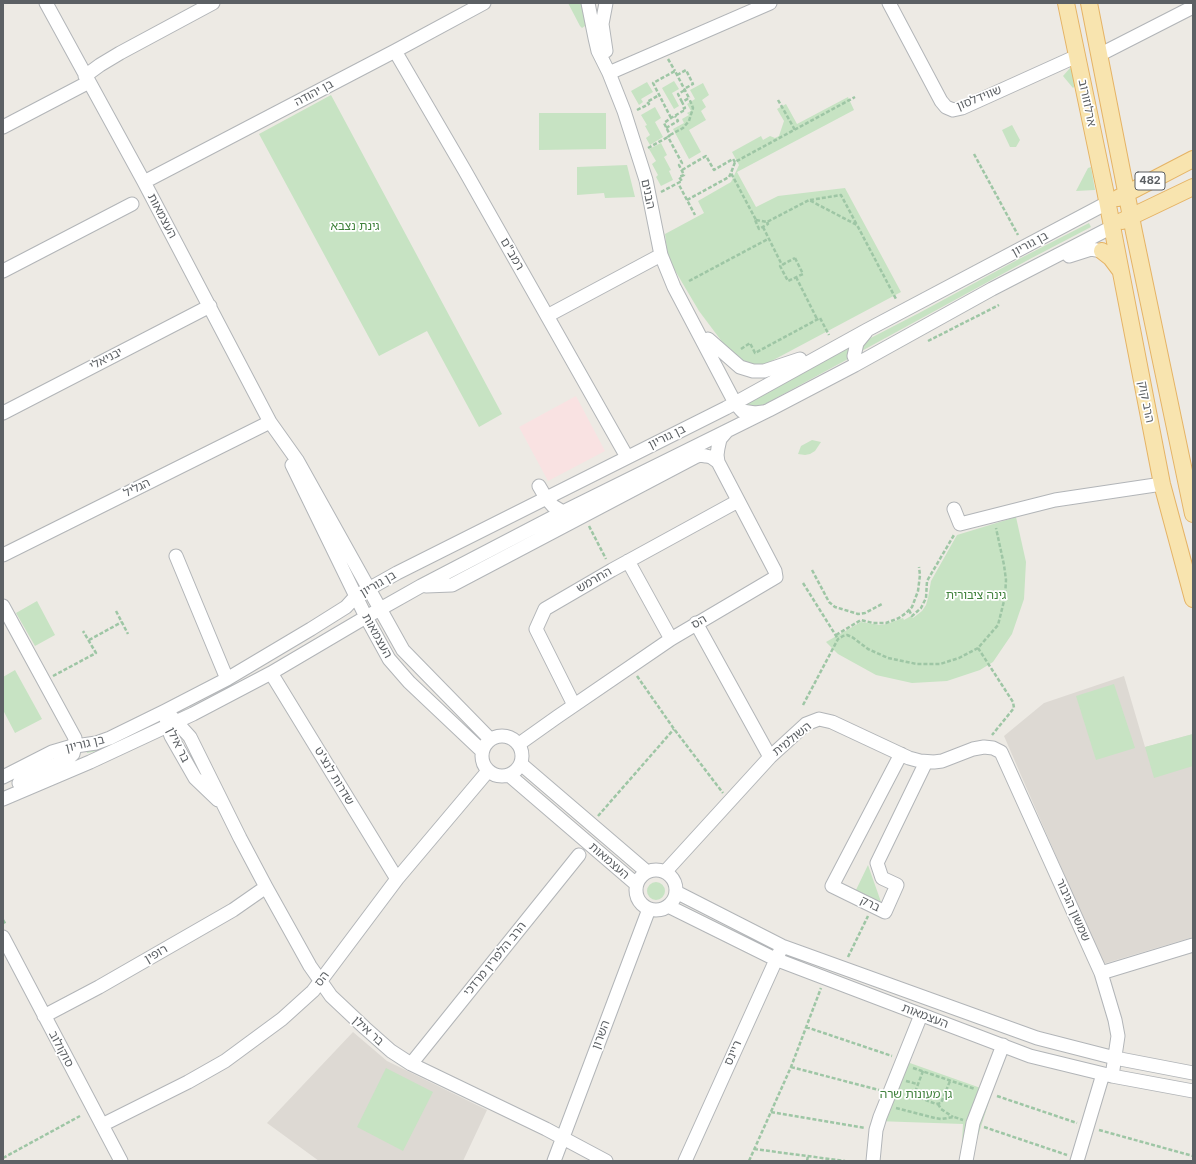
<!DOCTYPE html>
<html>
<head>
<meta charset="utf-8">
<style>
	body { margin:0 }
	#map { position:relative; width:1196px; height:1164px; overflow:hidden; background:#edeae4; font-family:Inter,sans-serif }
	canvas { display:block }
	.frame { position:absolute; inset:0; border:4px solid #5c6064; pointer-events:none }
</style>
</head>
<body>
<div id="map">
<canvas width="1196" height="1164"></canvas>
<div class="frame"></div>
</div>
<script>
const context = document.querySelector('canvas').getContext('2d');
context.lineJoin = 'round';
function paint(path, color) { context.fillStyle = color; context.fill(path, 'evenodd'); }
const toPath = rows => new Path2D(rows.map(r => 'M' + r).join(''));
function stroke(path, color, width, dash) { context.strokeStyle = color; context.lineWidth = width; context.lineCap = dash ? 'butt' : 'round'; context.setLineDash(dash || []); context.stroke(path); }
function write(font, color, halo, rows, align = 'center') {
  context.font = font + ' Inter,"Noto Sans Hebrew",sans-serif'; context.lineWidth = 3.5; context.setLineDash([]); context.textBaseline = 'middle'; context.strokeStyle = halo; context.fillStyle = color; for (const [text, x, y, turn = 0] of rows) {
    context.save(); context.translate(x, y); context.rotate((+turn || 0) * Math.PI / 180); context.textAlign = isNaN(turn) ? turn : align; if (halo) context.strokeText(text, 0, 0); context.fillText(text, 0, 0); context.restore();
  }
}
paint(toPath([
	[1124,676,1145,747,1193,734,1193,937,1103,964,1004,736,1044,703],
	[353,1032,387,1061,487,1110,463,1161,319,1161,267,1123]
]), '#ddd9d3');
paint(toPath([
	[576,396,605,451,548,481,519,427]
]), '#f9e2e2');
paint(toPath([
	[568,3,582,3,585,10,585,26,582,28,580,26],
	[1070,68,1074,72,1078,83,1073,88,1063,76],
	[674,81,679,89,672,93,679,106,674,109,662,88],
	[647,82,653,92,641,99,643,102,639,105,631,91],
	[703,83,709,95,702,100,706,107,701,111,706,120,689,130,701,152,689,159,673,129,684,123,682,119,689,115,687,113,691,111,687,104,695,99,690,90],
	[331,95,502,414,479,427,427,331,379,356,259,134],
	[848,97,854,110,737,172,756,207,778,196,845,188,901,292,764,365,755,365,742,360,723,343,699,311,670,262,667,250,665,234,704,213,698,201,731,182,739,165,732,152,761,136,763,140,770,136,775,138,779,136,784,121,777,109,786,104,797,124],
	[655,107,661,118,655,122,663,137,650,145,646,138,650,135,645,126,647,125,641,115],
	[539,113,606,113,606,149,539,150],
	[1012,125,1020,140,1016,147,1010,147,1002,130],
	[661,143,667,155,664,157,671,170,669,171,673,180,661,186,656,177,658,175,652,164,656,161,649,149],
	[627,165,635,197,605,198,604,193,577,195,577,167],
	[1091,167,1095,190,1076,191,1088,168],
	[1089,223,1091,227,1028,260,858,353,861,343,919,313,1017,260],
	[850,347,848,359,765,404,759,406,752,406,745,404],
	[812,440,821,442,815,451,810,454,805,455,798,454,801,446],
	[1016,517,1026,562,1024,599,1012,634,993,662,980,670,947,681,912,683,876,675,838,654,826,642,861,622,880,625,887,624,903,618,904,620,911,616,913,618,922,611,926,605,928,598,931,581,957,535],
	[37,601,55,635,35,646,16,613],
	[15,670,42,719,15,733,3,710,3,677],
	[1114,684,1135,748,1096,760,1076,696],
	[152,723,154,726,103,750,87,753,86,749],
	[1193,734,1193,766,1154,778,1145,747],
	[868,865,881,902,856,890],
	'647 891a9 9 0 1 1 18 0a9 9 0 1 1-18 0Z',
	[907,1062,992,1092,970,1161,961,1161,963,1124,876,1121],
	[386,1068,433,1092,403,1151,357,1127]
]), '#c7e3c3');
const minor = toPath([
	[46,3,144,182,270,422,297,460,403,650,490,739],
	[588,3,595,38,598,51,609,73,624,111,646,180,661,255,674,287,735,403,742,411,755,413,763,412],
	[889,3,941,101,946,107,953,110,962,108,1077,56],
	[395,51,465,171,627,457],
	[606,51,602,24,606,3],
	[1099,55,1193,7],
	[609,73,770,3],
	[85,76,100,65,120,53,213,3],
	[3,127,89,82],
	[144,182,395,51,484,3],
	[1069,256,1091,249,1102,251],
	[3,271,132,204],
	[547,316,661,255],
	[708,339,740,367,753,371,764,371,800,359],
	[857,363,854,356,857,343,866,332],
	[3,413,210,306],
	[292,465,366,617,389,659,409,682,482,751],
	[539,486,546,498,553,506,563,512],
	[954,509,960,524,1055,500,1162,484],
	[3,555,270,422],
	[176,556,227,679],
	[628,561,671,639],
	[426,586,452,585,695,457,700,455,706,456,711,457,718,462],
	[3,606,75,738,74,750,73,754,69,758,19,783],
	[696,623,770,757,806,724,819,719,832,722,909,758,920,761,934,762,942,761,973,749,984,747,993,748,1001,752,1101,973,1115,1020,1118,1036,1112,1076],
	[271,673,397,879],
	[574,705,536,629,545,609,612,570,738,501],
	[166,716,167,725,171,736,195,778,218,800],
	[171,716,190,737,240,838,266,887,310,966,331,996,365,1028,391,1051,411,1064,546,1129,606,1161],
	'482 756a20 20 0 1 1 40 0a20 20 0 1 1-40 0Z',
	[519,744,557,717,671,639,776,577,775,571,718,462,717,455,718,448,720,439,726,432],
	[901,754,832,886,885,912,897,885,882,878,877,863,926,762],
	[521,764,647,872],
	[509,775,636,884],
	[3,777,52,752,69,747,96,743,110,738,165,711,227,679,311,629,346,607,356,596,397,573,726,408,867,330,1107,203],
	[3,799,90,762,193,714,271,673,366,617,421,586,563,512,769,410,855,365,992,289,1112,227],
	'636 890a20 20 0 1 1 40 0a20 20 0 1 1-40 0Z',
	[665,872,770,757],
	[676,892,782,946,1037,1038,1115,1058,1193,1073],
	[668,906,775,959,1030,1056,1112,1076,1193,1091],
	[3,937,121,1161],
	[1101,973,1193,945],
	[44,1016,99,987,233,910,266,887],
	[411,1064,579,855],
	[102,1125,188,1082,225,1061,282,1019,313,991,397,879,488,771],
	[554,1161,649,909],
	[685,1161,780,951],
	[873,1161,876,1130,880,1117,921,1015],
	[966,1161,973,1123,1003,1045],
	[1077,1161,1103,1074]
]);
const major = toPath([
	[1066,3,1105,190,1162,484,1193,599],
	[1089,3,1134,232,1193,514],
	[1118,198,1193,159],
	[1122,221,1193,187],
	[1102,251,1111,258,1120,270]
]);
stroke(minor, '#b2b5b8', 15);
stroke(major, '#e5b365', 18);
stroke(toPath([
	[668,59,675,71],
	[677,75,686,70,693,84,684,89],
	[778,100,795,130],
	[682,102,678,94,685,90],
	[637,110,649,104,647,102,659,95],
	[671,118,653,83,675,71,689,98,682,102,685,108,682,109,683,111,671,118,664,123,670,135,668,137,682,163,679,165,684,175,679,177,682,181,678,183,695,215],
	[666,128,678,121,675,116],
	[670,135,683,128,689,121,693,108,689,98],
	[648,148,668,137],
	[974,154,1018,235],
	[682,170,706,156,714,170,733,159,735,162],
	[661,192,678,183],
	[687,200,729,177,731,173],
	[810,200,841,195,857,225],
	[756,220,767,222,809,200,857,225,896,299],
	[767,222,768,224,759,229,755,220,756,220,731,173,735,162,855,97],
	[763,227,782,265],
	[795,258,803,274,788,281,780,266,795,258],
	[796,277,817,319],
	[689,281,768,239],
	[928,341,999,305],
	[741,349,750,343,755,353,820,318,829,335],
	[589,526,606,559],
	[812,570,829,602,835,607,858,614,865,613,882,604],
	[803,583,838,639],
	[909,610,912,616,921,608,926,598,927,581,954,535],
	[116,611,128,634],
	[836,635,861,620,873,623,886,623,899,618,906,613,912,607,918,591,920,575,919,567],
	[89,640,122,622],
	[978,648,1013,702,1014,708,992,735],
	[53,676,96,653,83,631],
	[637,676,674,729,723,793],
	[803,705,838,639,843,636,847,635,852,637,868,649,888,658,917,664,940,664,959,658,978,648,998,625,1005,597,1006,580,1004,565,996,528],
	[598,816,674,729],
	[3,920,6,925],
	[848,957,868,916],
	[806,1027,892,1056],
	[791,1067,879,1090],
	[913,1068,975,1089],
	[923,1071,915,1092,918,1097,936,1104,941,1103,950,1081],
	[906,1081,917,1084],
	[997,1096,1077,1123],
	[938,1104,941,1109,953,1117],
	[896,1108,935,1118,941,1119,954,1117,963,1120],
	[771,1112,865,1128],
	[984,1127,1067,1155],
	[1099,1130,1193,1156],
	[754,1149,845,1161],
	[3,1158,80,1116],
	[749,1161,791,1067,821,988],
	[807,1161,808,1156]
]), '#9ec6a5', 2.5, [4, 2]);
stroke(minor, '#fff', 13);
stroke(major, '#f8e4af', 16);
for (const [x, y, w] of [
	[1150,181,30]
]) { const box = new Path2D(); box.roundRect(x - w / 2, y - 9, w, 18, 3); context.fillStyle = '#fff'; context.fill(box); stroke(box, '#5c6064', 1); }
write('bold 11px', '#5c6064', null, [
	["482",1150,181]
]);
write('12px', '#5c6064', '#fff', [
	["בן יהודה",314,93,-28],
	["שווידלסון",979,98,-22],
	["ארלוזורוב",1087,103,78],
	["הבנים",648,194,78],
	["העצמאות",162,216,62],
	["בן גוריון",1030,244,-28],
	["רמב\"ם",512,254,60],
	["יבניאלי",106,359,-27],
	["הרב קוק",1146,402,79],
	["בן גוריון",667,437,-26],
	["הגליל",137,488,-26],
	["החרמש",594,580,-30],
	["בן גוריון",378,584,-30],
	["הס",699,622,-31],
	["העצמאות",377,636,61],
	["השולמית",792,739,-39],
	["בן גוריון",85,744,-13],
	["בר אילן",178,745,64],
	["שדרות לנצ'ט",334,776,59],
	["העצמאות",609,861,41],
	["ברק",870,904,26],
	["שמשון הגיבור",1073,910,66],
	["רופין",156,954,-30],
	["הרב הלפרין מרדכי",495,959,-51],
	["הס",322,979,-53],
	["העצמאות",925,1016,21],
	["בר אילן",368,1031,42],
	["השרון",601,1035,-69],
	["סוקולוב",61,1049,62],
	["ריינס",733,1053,-66]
]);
write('12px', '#41823d', '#fff', [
	["גינת נצבא",355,226],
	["גינה ציבורית",976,595],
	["גן מעונות שרה",916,1094]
]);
</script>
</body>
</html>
